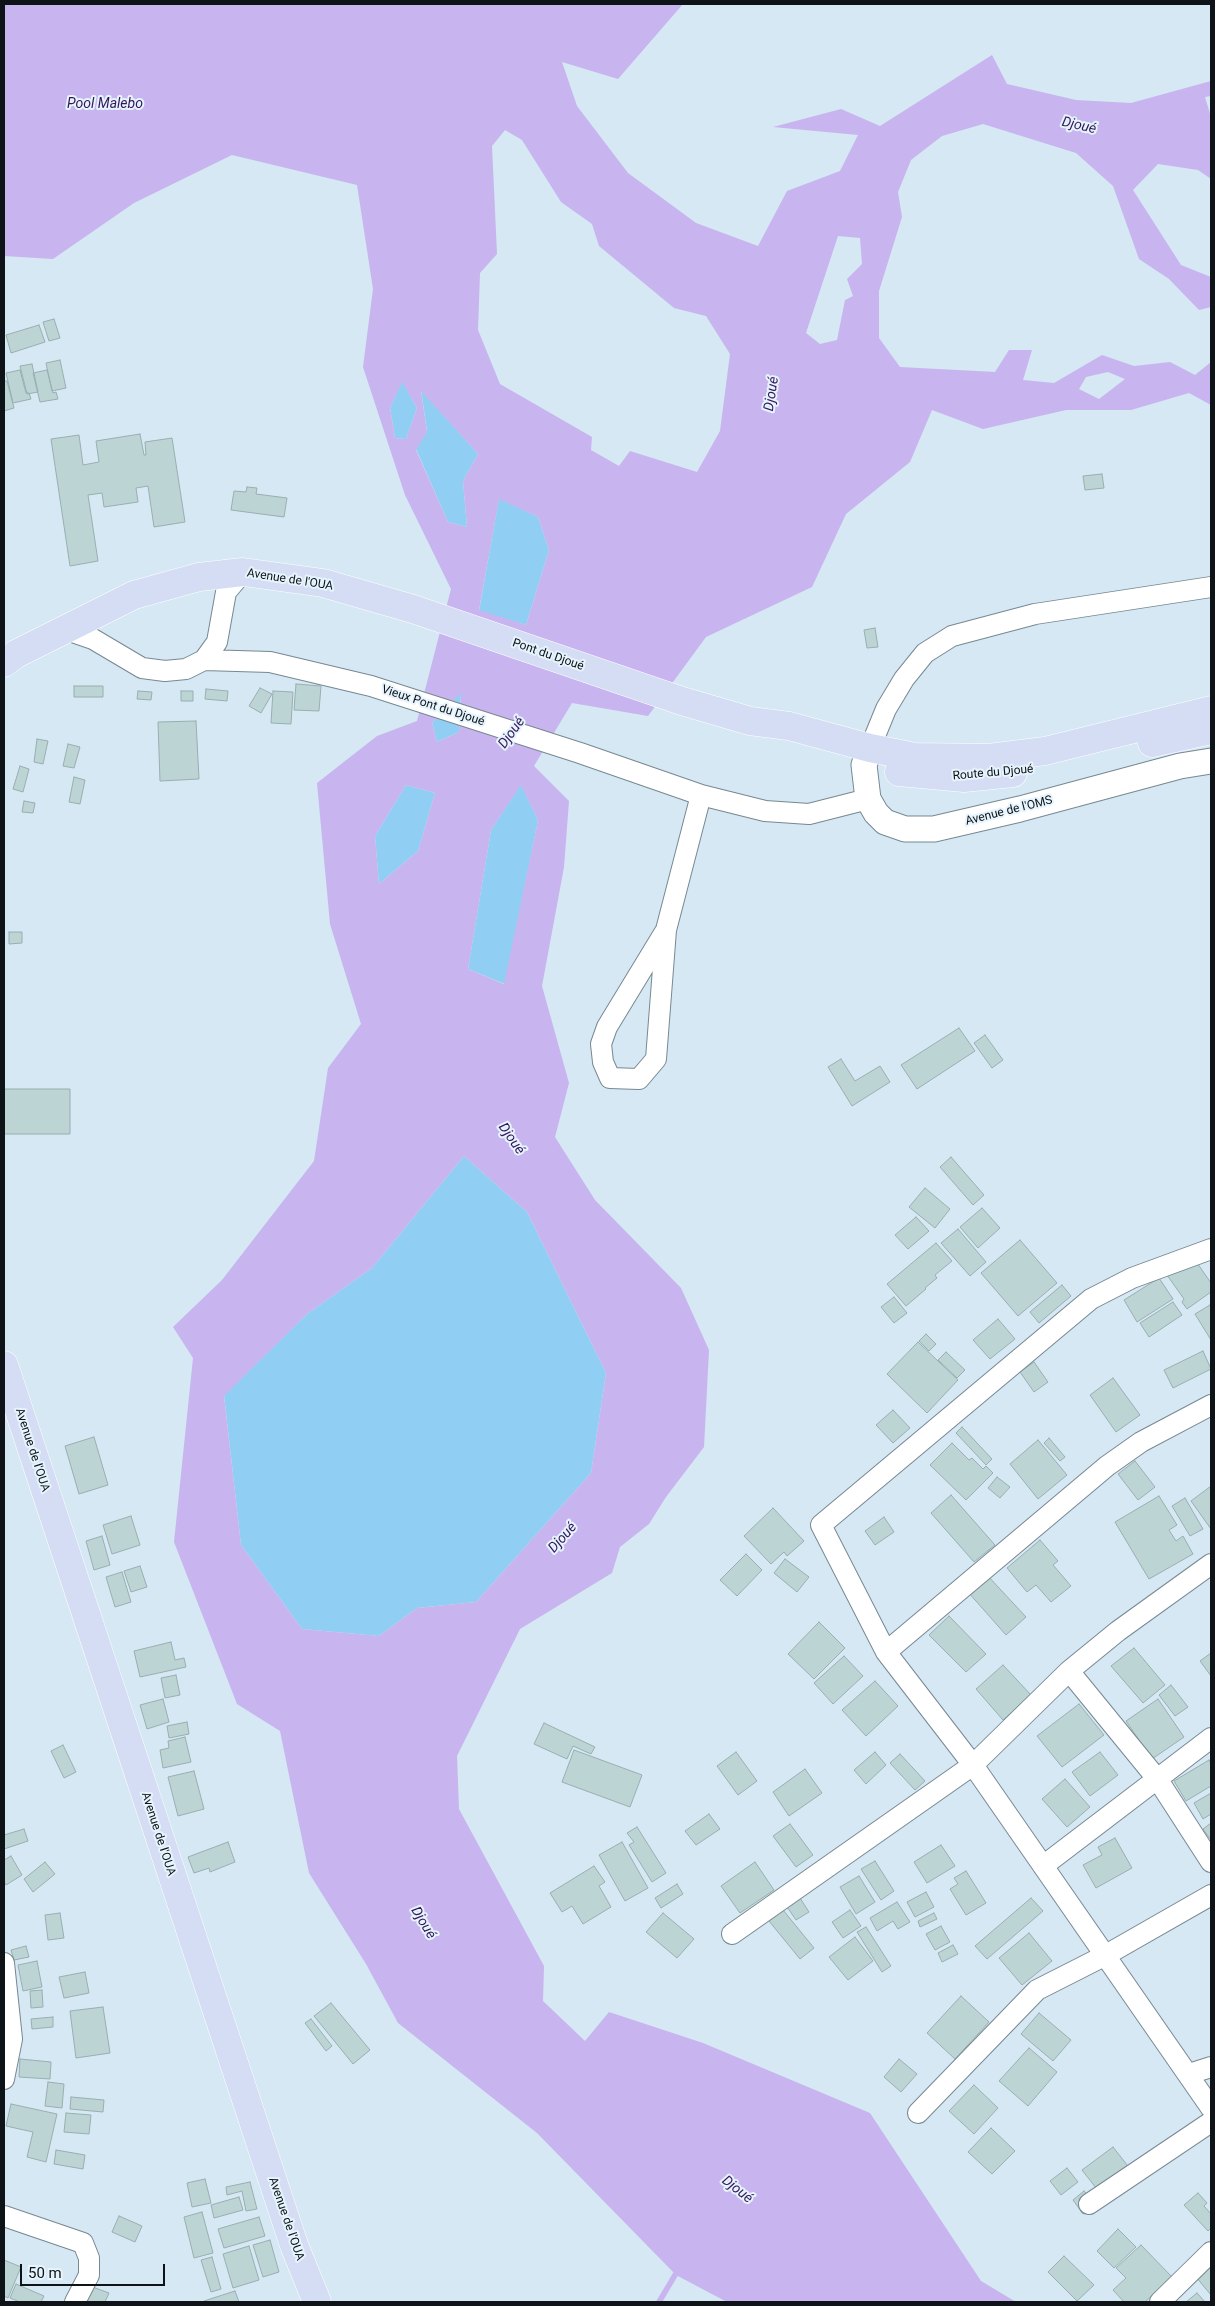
<!DOCTYPE html>
<html>
<head>
<meta charset="utf-8">
<style>
	body { margin:0 }
	#map { position:relative; width:1215px; height:2306px; overflow:hidden; background:#d5e8f3; font-family:Roboto,sans-serif }
	canvas { display:block }
	.frame { position:absolute; inset:0; border:5px solid #0d1317; pointer-events:none }
	.scale { position:absolute; left:20px; top:2264px; width:145px; height:22px; box-sizing:border-box; border:2px solid #0d1317; border-top:0; padding-left:6px; font-size:15px; line-height:18px; white-space:nowrap; color:#0d1317; -webkit-text-stroke:4px #e6f4fd; paint-order:stroke }
</style>
</head>
<body>
<div id="map">
<canvas width="1215" height="2306"></canvas>
<div class="frame"></div>
<div class="scale">50 m</div>
</div>
<script>
const context = document.querySelector('canvas').getContext('2d');
context.lineJoin = 'round';
function paint(path, color) { context.fillStyle = color; context.fill(path, 'evenodd'); }
const toPath = rows => new Path2D(rows.map(r => 'M' + r).join(''));
function stroke(path, color, width, dash) { context.strokeStyle = color; context.lineWidth = width; context.lineCap = dash ? 'butt' : 'round'; context.setLineDash(dash || []); context.stroke(path); }
function write(font, color, halo, rows, align = 'center') {
  context.font = font + ' Roboto,sans-serif'; context.lineWidth = 4; context.setLineDash([]); context.textBaseline = 'middle'; context.strokeStyle = halo; context.fillStyle = color; for (const [text, x, y, turn = 0] of rows) {
    context.save(); context.translate(x, y); context.rotate((+turn || 0) * Math.PI / 180); context.textAlign = isNaN(turn) ? turn : align; if (halo) context.strokeText(text, 0, 0); context.fillText(text, 0, 0); context.restore();
  }
}
paint(toPath([
	[402,381,417,408,406,439,395,438,390,408],
	[421,390,478,454,463,481,467,527,448,522,416,449,427,431],
	[499,498,538,517,549,550,526,625,479,611],
	[461,692,459,732,437,742,432,723],
	[521,784,538,820,505,984,468,969,491,830],
	[406,785,435,793,418,851,379,884,375,836],
	[464,1156,527,1212,606,1373,591,1473,476,1602,417,1608,379,1636,302,1629,241,1545,224,1395,307,1314,372,1268]
]), '#90cff3');
paint(toPath([
	[4,4,683,4,618,79,562,62,577,106,628,173,696,223,758,246,787,191,840,171,858,135,773,127,841,109,880,126,992,55,1007,84,1076,100,1131,103,1211,81,1211,96,1205,97,1211,117,1211,179,1198,170,1158,164,1133,190,1181,265,1211,277,1211,307,1199,310,1169,279,1139,259,1113,186,1076,153,983,124,942,136,911,160,898,192,902,217,879,291,879,338,900,367,995,372,1009,350,1032,350,1023,380,1054,383,1102,355,1134,366,1170,362,1195,375,1211,362,1211,405,1189,393,1131,410,1066,410,983,429,932,410,910,462,846,514,812,587,706,637,648,716,572,703,534,766,569,801,564,867,542,986,569,1083,555,1137,595,1200,681,1288,709,1350,704,1447,666,1497,649,1524,620,1547,612,1573,520,1629,457,1756,459,1809,544,1966,543,2001,585,2041,609,2012,703,2043,870,2113,981,2281,1016,2302,727,2302,676,2275,537,2133,398,2023,366,1964,309,1873,280,1731,237,1704,174,1542,193,1358,173,1327,222,1280,314,1161,328,1068,361,1024,330,924,317,783,377,736,417,721,451,589,405,495,363,367,373,289,357,185,232,155,134,203,53,259,4,256],
	[505,130,522,140,561,202,592,224,599,246,674,308,706,316,730,354,720,431,697,472,630,451,619,466,591,450,592,437,500,384,478,330,480,273,497,254,492,146],
	[838,236,860,238,862,264,847,279,853,296,845,300,837,340,820,344,806,333],
	[1108,372,1125,379,1099,399,1079,389,1086,377],
	[402,382,417,408,406,439,395,438,390,408],
	[421,391,478,454,463,481,467,527,448,522,416,450,427,432],
	[499,499,538,517,549,550,526,625,479,610],
	[461,693,459,732,437,742,432,723],
	[406,785,435,793,418,851,379,884,375,836],
	[521,785,538,820,504,984,468,969,491,830],
	[464,1156,527,1212,606,1373,591,1473,476,1602,417,1608,379,1636,302,1629,241,1545,224,1396,307,1314,372,1268]
]), '#c8b4ee');
stroke(toPath([
	[659,2302,678,2270]
]), '#c8b4ee', 5.5);
const building = toPath([
	[54,319,60,338,49,341,43,322,54,319],
	[39,325,45,342,11,353,6,335,39,325],
	[60,360,66,388,52,391,46,363,60,360],
	[32,364,38,392,27,394,20,366,32,364],
	[20,370,26,393,29,393,31,399,13,403,6,373,20,370],
	[47,370,53,393,56,392,58,399,40,402,33,373,47,370],
	[4,381,7,381,14,408,4,411,4,381],
	[140,434,144,455,146,455,145,442,172,438,185,522,154,527,148,486,136,488,138,502,104,507,102,493,88,495,98,561,70,566,51,439,79,435,83,465,99,462,96,441,140,434],
	[1102,474,1104,488,1085,490,1083,476,1102,474],
	[247,487,257,488,256,494,287,498,284,517,231,510,234,491,246,492,247,487],
	[875,628,878,647,867,648,864,630,875,628],
	[296,684,321,686,319,711,294,710,296,684],
	[74,686,103,686,103,697,74,697,74,686],
	[260,688,272,694,261,713,249,706,260,688],
	[206,689,228,691,227,701,205,699,206,689],
	[138,691,152,692,151,700,137,699,138,691],
	[181,691,193,691,193,701,181,701,181,691],
	[273,691,293,692,291,724,271,723,273,691],
	[196,721,199,779,160,781,158,722,196,721],
	[37,739,48,741,43,764,34,762,37,739],
	[68,744,80,747,74,768,63,766,68,744],
	[20,766,29,769,23,792,13,789,20,766],
	[74,777,85,780,80,804,69,802,74,777],
	[24,801,35,803,33,813,22,812,24,801],
	[9,932,22,932,22,943,9,944,9,932],
	[959,1028,975,1051,917,1089,901,1065,959,1028],
	[985,1035,1003,1060,992,1068,974,1043,985,1035],
	[841,1059,855,1081,880,1066,890,1082,852,1106,828,1067,841,1059],
	[4,1089,70,1089,70,1134,4,1134,4,1089],
	[951,1157,984,1195,973,1205,940,1167,951,1157],
	[925,1188,950,1209,935,1228,909,1207,925,1188],
	[982,1208,1000,1228,978,1248,960,1227,982,1208],
	[916,1217,929,1231,908,1249,895,1235,916,1217],
	[958,1229,986,1262,970,1276,941,1243,958,1229],
	[1020,1240,1057,1283,1018,1316,981,1273,1020,1240],
	[936,1243,952,1261,935,1275,937,1278,925,1288,926,1289,906,1306,887,1284,936,1243],
	[1193,1257,1211,1283,1211,1292,1187,1309,1182,1302,1184,1299,1167,1275,1193,1257],
	[1159,1278,1173,1299,1137,1322,1124,1300,1159,1278],
	[1062,1285,1071,1296,1039,1323,1030,1312,1062,1285],
	[894,1297,907,1313,894,1323,881,1307,894,1297],
	[1173,1302,1182,1315,1149,1337,1140,1323,1173,1302],
	[1210,1305,1211,1307,1211,1340,1195,1314,1210,1305],
	[998,1319,1015,1339,990,1359,973,1340,998,1319],
	[926,1334,936,1344,929,1351,919,1341,926,1334],
	[918,1342,958,1380,927,1413,887,1374,918,1342],
	[1203,1351,1211,1369,1173,1388,1164,1370,1203,1351],
	[946,1352,965,1370,957,1378,938,1360,946,1352],
	[1034,1362,1048,1382,1034,1392,1020,1372,1034,1362],
	[1113,1378,1140,1415,1116,1432,1090,1395,1113,1378],
	[893,1410,910,1428,893,1443,876,1425,893,1410],
	[962,1427,992,1459,986,1465,956,1433,962,1427],
	[94,1437,108,1485,79,1494,65,1446,94,1437],
	[1049,1438,1065,1457,1060,1461,1044,1443,1049,1438],
	[1038,1440,1067,1475,1038,1499,1010,1464,1038,1440],
	[952,1443,969,1460,972,1458,983,1469,986,1466,993,1473,966,1500,930,1465,952,1443],
	[1135,1461,1155,1487,1138,1500,1118,1474,1135,1461],
	[997,1477,1010,1487,1000,1498,988,1488,997,1477],
	[1211,1486,1211,1529,1191,1501,1211,1486],
	[951,1495,995,1545,974,1562,931,1513,951,1495],
	[1159,1496,1177,1525,1169,1530,1176,1541,1183,1536,1193,1554,1149,1579,1115,1522,1159,1496],
	[1185,1498,1203,1529,1190,1536,1172,1506,1185,1498],
	[773,1508,804,1541,787,1556,784,1552,771,1564,744,1536,773,1508],
	[131,1516,140,1545,112,1554,103,1525,131,1516],
	[884,1517,894,1532,875,1545,865,1531,884,1517],
	[102,1536,110,1565,94,1570,86,1541,102,1536],
	[1040,1540,1058,1561,1053,1565,1071,1586,1051,1602,1036,1585,1027,1592,1007,1568,1040,1540],
	[746,1554,762,1570,737,1596,720,1580,746,1554],
	[785,1559,809,1577,797,1592,774,1573,785,1559],
	[140,1566,147,1587,131,1592,124,1571,140,1566],
	[122,1572,131,1602,115,1607,106,1577,122,1572],
	[987,1575,1026,1617,1006,1635,968,1592,987,1575],
	[949,1616,986,1654,966,1672,929,1635,949,1616],
	[819,1622,845,1648,814,1679,788,1654,819,1622],
	[171,1642,175,1660,184,1658,186,1667,140,1677,134,1651,171,1642],
	[1134,1648,1165,1685,1143,1703,1111,1666,1134,1648],
	[1211,1653,1211,1676,1200,1661,1211,1653],
	[844,1656,863,1676,833,1704,814,1683,844,1656],
	[1003,1665,1031,1695,1003,1720,976,1689,1003,1665],
	[176,1675,180,1695,165,1698,161,1678,176,1675],
	[875,1681,898,1706,866,1736,842,1710,875,1681],
	[1171,1685,1188,1707,1175,1716,1159,1695,1171,1685],
	[163,1699,169,1722,147,1729,140,1705,163,1699],
	[1158,1699,1184,1737,1152,1759,1126,1721,1158,1699],
	[1079,1704,1104,1735,1062,1767,1037,1736,1079,1704],
	[187,1722,189,1734,169,1738,167,1726,187,1722],
	[544,1723,595,1747,591,1754,573,1746,567,1759,534,1744,544,1723],
	[185,1737,191,1762,163,1768,160,1750,169,1748,168,1741,185,1737],
	[63,1745,76,1772,64,1778,51,1751,63,1745],
	[574,1750,642,1775,630,1807,562,1782,574,1750],
	[736,1752,757,1781,738,1795,717,1766,736,1752],
	[875,1752,886,1765,866,1784,854,1770,875,1752],
	[1100,1752,1118,1775,1090,1796,1072,1772,1100,1752],
	[900,1754,925,1781,915,1790,890,1763,900,1754],
	[1209,1760,1211,1764,1211,1786,1186,1801,1174,1781,1209,1760],
	[805,1769,822,1793,789,1816,773,1792,805,1769],
	[194,1771,204,1809,178,1816,168,1777,194,1771],
	[1065,1779,1090,1807,1067,1827,1042,1799,1065,1779],
	[1211,1793,1211,1814,1203,1819,1194,1803,1211,1793],
	[709,1814,720,1829,696,1845,685,1831,709,1814],
	[1211,1823,1211,1840,1203,1829,1211,1823],
	[790,1824,813,1855,796,1867,773,1836,790,1824],
	[637,1827,666,1873,652,1882,629,1845,634,1842,627,1833,637,1827],
	[24,1829,28,1841,4,1849,4,1835,24,1829],
	[1115,1838,1132,1868,1096,1888,1083,1865,1102,1855,1098,1847,1115,1838],
	[228,1842,235,1862,210,1872,209,1868,194,1873,188,1857,228,1842],
	[622,1842,648,1888,625,1901,599,1855,622,1842],
	[941,1845,955,1866,927,1883,914,1862,941,1845],
	[11,1856,22,1875,6,1885,4,1881,4,1860,11,1856],
	[875,1861,894,1891,881,1900,861,1869,875,1861],
	[45,1862,55,1874,33,1892,24,1879,45,1862],
	[755,1862,774,1890,740,1913,721,1886,755,1862],
	[594,1866,605,1882,599,1886,611,1907,583,1924,572,1906,562,1912,550,1893,594,1866],
	[966,1871,986,1903,966,1915,950,1889,958,1884,954,1878,966,1871],
	[859,1876,875,1902,856,1914,840,1887,859,1876],
	[677,1884,683,1894,661,1908,655,1898,677,1884],
	[926,1892,934,1907,915,1917,907,1902,926,1892],
	[798,1895,809,1912,796,1920,785,1904,798,1895],
	[1031,1898,1043,1911,987,1959,975,1946,1031,1898],
	[897,1902,910,1922,898,1929,893,1921,877,1931,870,1918,897,1902],
	[783,1910,814,1948,800,1959,769,1921,783,1910],
	[850,1910,861,1926,843,1938,832,1922,850,1910],
	[60,1913,64,1938,48,1940,45,1915,60,1913],
	[663,1913,694,1939,677,1958,646,1932,663,1913],
	[934,1913,937,1919,920,1927,918,1921,934,1913],
	[941,1926,950,1942,935,1950,926,1934,941,1926],
	[866,1927,891,1966,882,1972,857,1932,866,1927],
	[1029,1933,1052,1961,1022,1985,999,1958,1029,1933],
	[855,1937,873,1961,848,1980,829,1957,855,1937],
	[953,1945,958,1954,942,1962,938,1953,953,1945],
	[26,1946,29,1957,14,1960,11,1950,26,1946],
	[37,1961,42,1987,23,1991,18,1965,37,1961],
	[85,1972,89,1993,64,1998,59,1977,85,1972],
	[42,1990,43,2007,31,2008,30,1991,42,1990],
	[961,1996,989,2022,955,2059,927,2033,961,1996],
	[331,2003,370,2050,353,2064,314,2016,331,2003],
	[103,2007,110,2053,76,2058,70,2011,103,2007],
	[1039,2013,1071,2040,1053,2061,1021,2034,1039,2013],
	[53,2017,53,2027,32,2029,31,2019,53,2017],
	[311,2019,332,2046,326,2051,305,2023,311,2019],
	[1029,2048,1057,2072,1028,2106,999,2081,1029,2048],
	[20,2059,51,2062,50,2079,19,2077,20,2059],
	[899,2059,917,2074,901,2092,884,2077,899,2059],
	[48,2082,64,2084,62,2108,45,2106,48,2082],
	[974,2085,998,2108,974,2134,949,2111,974,2085],
	[71,2097,104,2100,103,2112,70,2109,71,2097],
	[11,2104,57,2114,46,2162,27,2157,33,2132,6,2126,11,2104],
	[66,2113,91,2115,89,2134,64,2132,66,2113],
	[991,2128,1015,2151,992,2174,968,2152,991,2128],
	[1113,2147,1131,2170,1100,2193,1082,2170,1113,2147],
	[56,2150,85,2155,83,2169,54,2164,56,2150],
	[1067,2168,1078,2182,1061,2195,1050,2181,1067,2168],
	[205,2179,211,2203,192,2207,187,2183,205,2179],
	[250,2182,257,2209,246,2211,242,2191,227,2195,226,2187,250,2182],
	[1084,2191,1095,2205,1083,2214,1073,2200,1084,2191],
	[1198,2193,1207,2203,1204,2206,1211,2214,1211,2228,1208,2231,1184,2205,1198,2193],
	[239,2197,243,2210,214,2218,211,2205,239,2197],
	[202,2212,213,2253,194,2258,184,2217,202,2212],
	[119,2216,142,2226,135,2242,112,2232,119,2216],
	[259,2217,265,2236,224,2248,218,2229,259,2217],
	[1118,2229,1136,2247,1114,2268,1097,2251,1118,2229],
	[270,2240,279,2272,263,2277,253,2245,270,2240],
	[1141,2245,1172,2277,1145,2302,1124,2302,1113,2290,1126,2278,1116,2268,1141,2245],
	[249,2246,259,2280,233,2288,223,2254,249,2246],
	[1064,2256,1094,2285,1077,2301,1048,2272,1064,2256],
	[212,2257,221,2289,211,2292,201,2260,212,2257],
	[4,2260,21,2267,8,2298,4,2296,4,2260],
	[1211,2265,1211,2295,1196,2277,1211,2265],
	[16,2284,44,2296,41,2302,20,2302,10,2298,16,2284],
	[90,2286,109,2293,105,2302,84,2302,90,2286],
	[235,2291,239,2302,204,2302,204,2301,235,2291],
	[1197,2293,1205,2302,1186,2302,1197,2293]
]);
paint(building, '#bdd4d5');
stroke(building, '#98aeb0', 1);
const minor = toPath([
	[64,629,93,639,142,668,165,671,186,669,204,660,217,642,226,592,243,572],
	[204,660,270,662,371,686,580,753,701,795,765,811,809,814,868,799],
	[870,748,886,709,904,679,925,653,952,636,1035,614,1211,587],
	[666,930,656,1059,639,1079,610,1078,603,1062,601,1044,607,1027,666,930,701,795],
	[1211,1249,1132,1278,1091,1299,821,1525,886,1652,973,1765,1211,2108],
	[886,1652,1107,1466,1141,1442,1211,1405],
	[1069,1671,1158,1780,1211,1862],
	[1043,1866,1211,1738],
	[732,1934,973,1765,1069,1671,1118,1631,1211,1564],
	[4,1963,12,2039,4,2079],
	[1189,2074,1211,2067],
	[918,2113,1037,1990,1106,1955,1211,1895],
	[1089,2204,1211,2122],
	[4,2216,83,2243,89,2258,89,2275,75,2302],
	[1160,2302,1211,2252]
]);
const tertiary = toPath([
	[870,748,864,765,868,799,876,813,885,822,905,829,934,829,1020,809,1180,766,1211,761]
]);
const primary = toPath([
	[4,663,16,654,134,595,199,577,243,572,323,583,413,609,682,701,750,721,789,726,870,748,915,757,989,758,1045,751,1211,710],
	[1152,743,1211,730],
	[899,772,964,778,1013,773],
	[4,1365,294,2245,317,2302]
]);
stroke(minor, '#778892', 22);
stroke(tertiary, '#778892', 27);
stroke(primary, '#fff', 29);
stroke(minor, '#fff', 20);
stroke(tertiary, '#fff', 25);
stroke(primary, '#d4ddf4', 28);
write('12px', '#0d1317', '#e6f4fd', [
	["Avenue de l'OUA",290,580,9],
	["Pont du Djoué",548,655,19],
	["Vieux Pont du Djoué",433,706,18],
	["Route du Djoué",993,773,-5],
	["Avenue de l'OMS",1009,811,-14],
	["Avenue de l'OUA",32,1450,72],
	["Avenue de l'OUA",158,1834,72],
	["Avenue de l'OUA",286,2219,71]
]);
write('italic 14px', '#351658', '#e6f4fd', [
	["Pool Malebo",105,104],
	["Djoué",1079,126,13],
	["Djoué",772,394,-81],
	["Djoué",512,733,-54],
	["Djoué",511,1139,55],
	["Djoué",563,1538,-48],
	["Djoué",423,1923,59],
	["Djoué",737,2190,38]
]);
</script>
</body>
</html>
